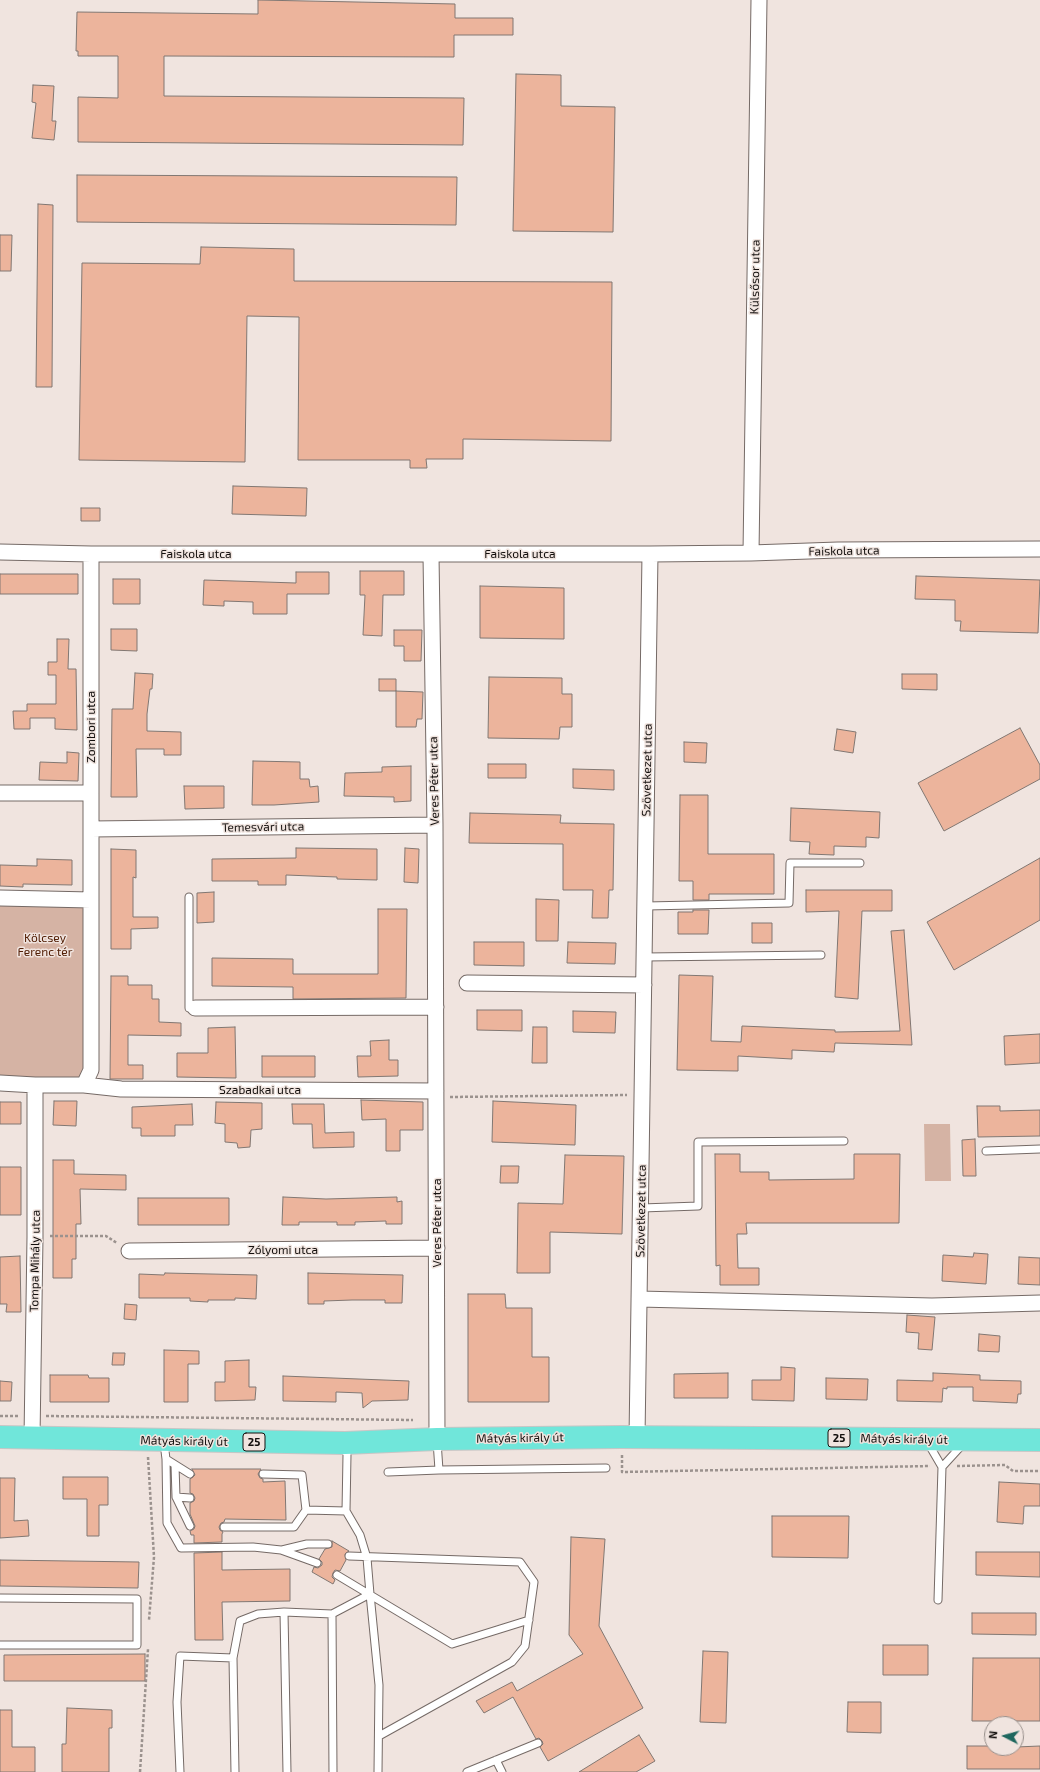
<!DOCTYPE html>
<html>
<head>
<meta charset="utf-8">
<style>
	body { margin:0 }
	#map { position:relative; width:1040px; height:1772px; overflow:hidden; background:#f0e4df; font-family:"Exo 2",sans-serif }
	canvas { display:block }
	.north { position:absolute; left:984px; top:1716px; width:40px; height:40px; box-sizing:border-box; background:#f0e4df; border:1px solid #988f8b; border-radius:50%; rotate:276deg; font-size:11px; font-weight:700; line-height:16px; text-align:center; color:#14100e }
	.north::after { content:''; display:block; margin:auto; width:14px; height:18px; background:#1e675e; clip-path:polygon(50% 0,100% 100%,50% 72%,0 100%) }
</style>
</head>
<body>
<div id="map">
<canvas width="1040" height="1772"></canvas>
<div class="north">N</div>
</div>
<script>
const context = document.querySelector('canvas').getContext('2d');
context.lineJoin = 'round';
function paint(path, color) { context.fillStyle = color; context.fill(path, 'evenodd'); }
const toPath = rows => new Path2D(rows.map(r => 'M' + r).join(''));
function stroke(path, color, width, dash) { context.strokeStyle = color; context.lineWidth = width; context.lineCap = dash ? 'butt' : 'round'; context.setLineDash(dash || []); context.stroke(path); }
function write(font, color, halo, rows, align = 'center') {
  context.font = font + ' "Exo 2",sans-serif'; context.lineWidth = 3; context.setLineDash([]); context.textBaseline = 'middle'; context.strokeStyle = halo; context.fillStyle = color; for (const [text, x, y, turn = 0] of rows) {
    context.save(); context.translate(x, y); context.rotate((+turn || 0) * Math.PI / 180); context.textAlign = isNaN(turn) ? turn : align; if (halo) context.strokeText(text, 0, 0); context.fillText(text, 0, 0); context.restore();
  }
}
paint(toPath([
	[0,898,91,900,85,1067,79,1080,0,1080],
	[924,1124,950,1124,951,1181,925,1181]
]), '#d5b3a4');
const building = toPath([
	[258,0,455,4,455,18,513,18,513,35,454,35,454,57,164,56,164,96,464,98,463,145,78,142,78,97,118,98,118,56,78,56,78,51,76,51,77,12,258,14,258,0],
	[516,74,561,75,561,106,615,107,613,232,513,231,516,74],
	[33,85,54,86,52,121,56,121,54,140,32,138,36,103,32,102,33,85],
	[77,175,457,177,456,225,77,222,77,175],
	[38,204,53,205,52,387,36,387,38,204],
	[0,235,12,235,11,271,0,271,0,235],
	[201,247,294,249,294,281,612,282,611,441,463,439,463,459,426,459,427,468,410,468,410,460,298,460,299,317,247,316,245,462,79,460,82,263,200,264,201,247],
	[233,486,307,488,306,516,232,514,233,486],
	[81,508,100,508,100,521,81,521,81,508],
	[360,571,404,571,404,595,383,595,382,636,363,635,365,595,360,595,360,571],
	[296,572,329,572,329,594,287,594,287,614,253,614,253,602,224,601,224,606,203,605,204,580,296,583,296,572],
	[0,574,78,574,78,594,0,594,0,574],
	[916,576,1040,580,1038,633,960,631,961,621,955,621,955,600,915,599,916,576],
	[113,579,140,579,140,604,113,604,113,579],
	[480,586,564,588,564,639,480,638,480,586],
	[111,629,137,629,137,651,111,650,111,629],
	[394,630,422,630,421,661,404,661,404,646,394,646,394,630],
	[57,639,69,639,68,669,76,669,77,730,55,729,55,718,30,718,30,729,14,729,13,711,27,711,27,704,56,704,56,675,48,675,48,662,57,662,57,639],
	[135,673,153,674,152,689,150,689,147,714,147,731,181,732,181,755,164,755,164,749,136,749,137,797,111,797,112,709,133,709,135,673],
	[902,674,937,674,937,690,902,689,902,674],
	[489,677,562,678,562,694,572,694,572,727,560,727,559,739,488,738,489,677],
	[379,679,396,679,396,691,379,691,379,679],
	[396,691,423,692,422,719,417,719,416,727,396,727,396,691],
	[1020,728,1040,765,1040,779,944,831,918,783,1020,728],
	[837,729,856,732,853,753,834,750,837,729],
	[684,742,707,743,706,763,684,762,684,742],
	[67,752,79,753,78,781,39,780,40,762,67,763,67,752],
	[253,761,300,762,300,779,309,779,310,787,318,786,319,802,274,805,252,805,253,761],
	[488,764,526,764,526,778,488,778,488,764],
	[411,766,411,801,394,802,394,797,344,796,345,773,382,772,382,767,411,766],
	[573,769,614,770,614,790,573,788,573,769],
	[184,786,224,786,224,808,185,809,184,786],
	[680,795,708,795,708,854,774,854,774,894,709,894,709,900,693,900,693,881,679,881,680,795],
	[791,808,880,812,879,838,866,837,866,847,834,846,834,855,809,854,810,842,790,841,791,808],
	[470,813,561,815,560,823,614,824,613,890,609,890,608,918,592,918,593,890,563,890,563,844,469,843,470,813],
	[296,848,377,849,377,880,337,879,337,877,286,875,286,885,258,885,258,881,212,881,212,859,296,858,296,848],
	[405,848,419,849,418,883,404,882,405,848],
	[111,849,136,850,136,878,133,877,133,917,158,917,158,928,131,929,131,949,111,949,111,849],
	[1040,858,1040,920,954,970,927,922,1040,858],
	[37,859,72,860,72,885,23,884,23,887,0,886,0,865,37,866,37,859],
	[806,890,892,890,892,911,862,911,858,999,835,997,839,911,806,912,806,890],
	[214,892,214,922,197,923,197,893,214,892],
	[536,899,559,900,558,941,536,941,536,899],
	[378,909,407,909,406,998,293,999,293,987,212,986,212,958,293,959,293,974,378,974,378,909],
	[693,910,709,910,708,934,678,934,678,912,693,912,693,910],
	[752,923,772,923,772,943,752,943,752,923],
	[904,930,912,1045,835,1043,834,1052,792,1050,792,1059,738,1056,738,1071,677,1070,679,975,713,976,711,1041,741,1042,742,1026,835,1030,835,1032,900,1031,891,931,904,930],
	[474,942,524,942,524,966,474,965,474,942],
	[568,942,616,943,615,964,567,963,568,942],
	[111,976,128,976,128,985,152,985,152,999,159,999,159,1022,181,1023,181,1036,128,1035,128,1065,143,1065,143,1079,110,1079,111,976],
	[477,1010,522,1010,522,1031,477,1030,477,1010],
	[573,1011,616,1012,615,1033,573,1032,573,1011],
	[235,1027,236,1078,177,1077,177,1053,208,1053,208,1028,235,1027],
	[533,1027,547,1027,547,1063,532,1063,533,1027],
	[1040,1034,1040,1063,1005,1065,1004,1036,1040,1034],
	[389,1040,389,1060,398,1060,398,1076,358,1077,357,1056,371,1056,370,1041,389,1040],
	[262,1056,315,1056,315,1077,262,1077,262,1056],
	[361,1100,423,1102,423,1130,400,1130,400,1151,386,1151,386,1119,362,1120,361,1100],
	[54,1101,77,1101,76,1126,53,1125,54,1101],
	[493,1101,576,1105,575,1145,492,1142,493,1101],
	[0,1102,21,1102,21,1124,0,1124,0,1102],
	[216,1102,262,1103,262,1129,251,1130,250,1147,238,1148,237,1143,225,1142,225,1124,215,1123,216,1102],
	[192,1104,193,1125,175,1125,175,1136,141,1136,141,1128,132,1128,132,1107,192,1104],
	[292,1104,324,1104,325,1133,354,1132,354,1147,313,1148,312,1124,293,1124,292,1104],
	[977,1106,1000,1106,1000,1111,1040,1110,1040,1136,978,1137,977,1106],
	[975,1139,976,1176,963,1176,962,1140,975,1139],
	[715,1154,740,1154,740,1172,769,1172,769,1180,854,1179,854,1154,900,1154,899,1223,746,1223,747,1234,737,1234,738,1268,759,1268,759,1285,720,1285,720,1265,716,1266,715,1154],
	[565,1155,624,1156,622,1234,550,1232,550,1273,517,1273,518,1203,563,1204,565,1155],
	[53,1160,74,1160,74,1174,126,1175,126,1190,80,1189,81,1224,76,1224,76,1259,72,1259,72,1278,53,1278,53,1160],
	[501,1166,519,1166,518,1183,500,1183,501,1166],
	[0,1167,21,1167,21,1215,0,1215,0,1167],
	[283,1197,326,1199,397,1197,397,1202,402,1201,402,1224,386,1224,386,1221,355,1222,355,1225,337,1225,337,1222,299,1222,299,1225,282,1225,283,1197],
	[138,1198,229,1198,229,1225,138,1225,138,1198],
	[974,1253,988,1254,986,1284,942,1281,943,1255,973,1257,974,1253],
	[20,1256,21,1312,6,1312,7,1304,0,1304,0,1257,20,1256],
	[1019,1257,1040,1258,1040,1285,1018,1284,1019,1257],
	[165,1273,257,1275,256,1299,235,1298,235,1300,208,1300,208,1302,190,1301,190,1298,139,1298,139,1274,164,1275,165,1273],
	[308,1273,403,1275,402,1303,385,1303,385,1300,352,1300,324,1301,324,1304,308,1304,308,1273],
	[468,1294,505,1294,506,1308,532,1308,532,1357,549,1357,549,1402,468,1402,468,1294],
	[125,1304,137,1305,136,1320,124,1319,125,1304],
	[907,1315,935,1317,932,1350,918,1349,919,1333,906,1332,907,1315],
	[979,1334,1000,1336,999,1352,978,1351,979,1334],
	[164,1350,199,1351,199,1364,188,1364,188,1402,164,1402,164,1350],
	[113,1353,125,1353,124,1365,112,1365,113,1353],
	[249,1360,249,1387,256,1387,255,1400,215,1401,215,1382,225,1382,225,1361,249,1360],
	[781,1367,795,1368,794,1401,752,1400,752,1380,781,1380,781,1367],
	[728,1373,728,1398,674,1398,674,1374,728,1373],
	[933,1373,980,1375,980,1380,1021,1381,1021,1394,1018,1394,1017,1403,973,1401,973,1387,947,1387,947,1389,943,1388,942,1402,897,1401,897,1380,933,1381,933,1373],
	[50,1375,88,1375,89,1378,109,1378,109,1402,50,1402,50,1375],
	[283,1376,409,1381,408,1400,372,1401,363,1408,362,1393,336,1392,336,1402,283,1401,283,1376],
	[826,1378,868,1379,867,1400,826,1399,826,1378],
	[0,1381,12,1382,11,1401,0,1401,0,1381],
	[192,1469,261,1469,258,1474,260,1478,263,1479,263,1482,285,1481,286,1520,225,1519,224,1522,221,1523,219,1527,220,1530,223,1532,222,1534,222,1542,194,1543,194,1535,191,1535,190,1531,194,1529,195,1526,190,1514,190,1503,194,1501,195,1498,193,1494,190,1493,190,1479,195,1475,192,1469],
	[63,1477,108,1477,108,1505,99,1505,99,1536,87,1536,87,1499,63,1499,63,1477],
	[0,1478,15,1478,14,1521,28,1520,29,1536,0,1538,0,1478],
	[999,1482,1040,1484,1040,1506,1024,1506,1023,1524,997,1522,999,1482],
	[772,1516,849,1516,848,1558,772,1557,772,1516],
	[571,1537,605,1539,599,1626,643,1708,548,1761,540,1747,543,1744,542,1741,539,1738,536,1739,513,1697,484,1713,476,1701,512,1682,517,1691,583,1654,569,1635,571,1537],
	[332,1541,349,1551,345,1554,346,1560,340,1571,335,1570,333,1573,332,1577,335,1580,333,1584,312,1572,314,1567,318,1568,322,1565,322,1562,319,1559,325,1549,332,1547,332,1541],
	[222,1552,222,1570,290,1569,290,1601,222,1602,223,1640,195,1640,194,1553,222,1552],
	[976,1552,1040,1552,1040,1577,976,1575,976,1552],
	[0,1560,139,1562,138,1588,0,1586,0,1560],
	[972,1613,1036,1613,1036,1635,972,1634,972,1613],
	[883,1645,928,1645,928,1675,883,1675,883,1645],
	[703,1651,728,1652,726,1723,700,1722,703,1651],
	[145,1654,145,1681,4,1681,4,1655,145,1654],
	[973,1658,1040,1658,1040,1721,972,1721,973,1658],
	[848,1702,881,1702,881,1733,847,1732,848,1702],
	[67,1708,112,1710,112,1728,109,1728,109,1772,62,1772,62,1744,66,1744,67,1708],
	[0,1710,12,1710,12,1747,35,1747,35,1772,0,1772,0,1710],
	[639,1735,655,1761,636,1772,579,1772,639,1735],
	[967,1746,992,1746,992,1748,1040,1746,1040,1769,967,1769,967,1746]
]);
paint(building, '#ecb49c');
stroke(building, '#817772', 1);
const service = toPath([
	[189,897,189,1008,193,1008],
	[646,906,789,903,790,863,860,863],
	[645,957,821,955],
	[986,1151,1040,1149],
	[642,1208,698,1206,698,1142,844,1141],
	[164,1443,166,1459,190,1474],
	[928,1443,942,1467],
	[345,1445,347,1455,346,1511,360,1535,367,1558,370,1594,379,1685,378,1772],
	[166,1459,167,1523,181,1548,253,1547,281,1550,317,1563],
	[175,1465,176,1497,190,1526],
	[439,1470,606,1468],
	[388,1472,439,1470,437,1441],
	[263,1474,302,1475,306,1510,346,1511],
	[176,1497,190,1498],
	[224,1527,294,1527,306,1510],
	[282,1550,307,1544,328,1544],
	[349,1556,520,1562,534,1582,525,1646,512,1662,379,1736],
	[337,1575,452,1644,529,1620],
	[0,1598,137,1599,137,1645,0,1645],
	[938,1600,942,1467,963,1444],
	[284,1612,287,1772],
	[332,1614,333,1772],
	[496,1760,502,1772],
	[180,1772,177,1702,180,1656,233,1658],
	[235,1772,233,1658,240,1621,258,1614,284,1612,332,1614,370,1594],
	[467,1772,538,1743]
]);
const minor = toPath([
	[0,552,91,554,650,554,751,553,838,550,1040,549],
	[751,553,759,0],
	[431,555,435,825,437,1439],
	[0,793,91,793],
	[91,829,435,825],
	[0,898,91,900],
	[467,983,644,985],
	[195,1008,436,1007],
	[0,1083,35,1085,84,1085,91,1070,91,554],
	[84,1085,121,1089,436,1091],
	[129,1251,437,1248],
	[639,1299,932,1306,1040,1303],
	[637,1437,650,554],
	[32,1438,35,1237,35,1085]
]);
const primary = toPath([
	[0,1437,345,1443,437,1439,621,1437,1040,1440]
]);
stroke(service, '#756a66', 9);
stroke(minor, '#756a66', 17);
stroke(primary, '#c7c6c5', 24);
stroke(toPath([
	[450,1097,627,1095],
	[50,1236,106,1236,117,1243],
	[0,1416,19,1416],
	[46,1416,413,1420],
	[622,1455,622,1472,930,1466],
	[148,1457,154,1557,149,1620],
	[957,1466,1005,1465,1013,1471,1040,1471],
	[140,1772,148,1649]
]), '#9b928e', 2.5, [3, 2]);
stroke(service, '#fff', 7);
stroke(minor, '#fff', 15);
stroke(primary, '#70e6da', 22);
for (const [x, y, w] of [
	[839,1438,22],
	[254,1442,22]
]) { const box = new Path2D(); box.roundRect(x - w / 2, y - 9, w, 18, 3); context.fillStyle = '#f0e4df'; context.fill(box); stroke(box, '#14100e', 1); }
write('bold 11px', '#14100e', null, [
	["25",839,1438],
	["25",254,1442]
]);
write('12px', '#14100e', '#f0e4df', [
	["Külsősor utca",755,277,-89],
	["Faiskola utca",844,551,-1],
	["Faiskola utca",196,554],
	["Faiskola utca",520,554],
	["Zombori utca",91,727,-90],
	["Szövetkezet utca",647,770,-89],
	["Veres Péter utca",434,781,-91],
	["Temesvári utca",263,827,-1],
	["Szabadkai utca",260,1090],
	["Szövetkezet utca",641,1211,-89],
	["Veres Péter utca",437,1223,-90],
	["Zólyomi utca",283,1250],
	["Tompa Mihály utca",35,1261,-89],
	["Mátyás király út",520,1438,-1],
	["Mátyás király út",904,1439,1],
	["Mátyás király út",184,1441,1]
]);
write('12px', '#532007', '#f0e4df', [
	["Kölcsey",45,938],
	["Ferenc tér",45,952]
]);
</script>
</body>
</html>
